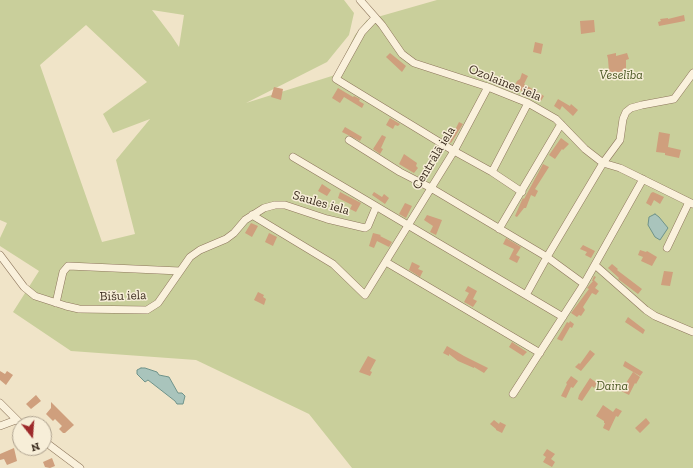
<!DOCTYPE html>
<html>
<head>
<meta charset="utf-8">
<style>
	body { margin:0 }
	#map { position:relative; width:693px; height:468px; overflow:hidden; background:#f0e4c8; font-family:"Zilla Slab",serif }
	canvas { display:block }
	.north { position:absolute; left:12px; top:416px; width:40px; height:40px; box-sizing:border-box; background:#f7eed8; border:1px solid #ada18e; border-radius:50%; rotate:163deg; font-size:11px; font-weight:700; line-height:16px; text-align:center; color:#3d2e20 }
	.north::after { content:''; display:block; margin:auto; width:14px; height:18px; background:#9e2a2b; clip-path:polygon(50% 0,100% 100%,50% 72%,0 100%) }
</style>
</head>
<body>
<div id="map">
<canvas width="693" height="468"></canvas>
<div class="north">N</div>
</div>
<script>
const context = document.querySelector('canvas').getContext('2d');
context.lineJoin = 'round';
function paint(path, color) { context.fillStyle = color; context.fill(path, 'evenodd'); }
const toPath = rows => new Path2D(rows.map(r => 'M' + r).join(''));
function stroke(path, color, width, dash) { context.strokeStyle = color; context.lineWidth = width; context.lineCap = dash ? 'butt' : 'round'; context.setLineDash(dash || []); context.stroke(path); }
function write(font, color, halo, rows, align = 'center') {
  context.font = font + ' "Zilla Slab",serif'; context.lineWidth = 3; context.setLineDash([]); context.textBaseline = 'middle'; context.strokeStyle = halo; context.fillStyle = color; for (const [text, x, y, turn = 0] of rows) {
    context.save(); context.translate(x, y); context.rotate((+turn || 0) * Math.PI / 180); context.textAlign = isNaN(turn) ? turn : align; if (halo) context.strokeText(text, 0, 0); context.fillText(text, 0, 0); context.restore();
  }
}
paint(toPath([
	[0,0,344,0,354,13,349,35,327,62,246,103,335,75,355,35,367,20,437,0,693,0,693,468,352,468,309,414,196,360,71,351,13,312,39,271,0,246,0,238,7,223,0,220],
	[152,10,184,15,179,47,171,35],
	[86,25,147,82,103,114,113,133,150,119,116,160,135,234,102,242,40,65]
]), '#c9cf9b');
const water = toPath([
	[655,214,659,217,668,228,660,240,655,237,648,225,649,217,655,214],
	[141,368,145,368,157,372,159,375,169,377,178,393,182,393,185,396,183,404,177,404,175,401,148,380,145,382,137,374,137,370,141,368]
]);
paint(water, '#a9c4bc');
stroke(water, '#6f938a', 1);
paint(toPath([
	[684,15,685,21,659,26,658,22,661,21,660,19,668,18,668,19],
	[594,20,595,32,581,34,580,21],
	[535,42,543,44,541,54,533,52],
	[390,53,406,66,402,72,386,57],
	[616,53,616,56,627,53,629,59,626,60,626,72,609,72,608,59,607,55],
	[522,73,528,76,524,84,544,96,541,101,514,87,517,81,520,79],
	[274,87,283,89,281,100,271,97],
	[338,88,353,97,354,96,360,99,359,101,364,104,362,108,344,97,340,103,332,98],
	[558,99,570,106,571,104,578,110,573,116,562,106,560,110,554,106],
	[390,118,400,124,398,126,395,125,393,129,386,125],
	[459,122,463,124,451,143,446,140,451,133,453,134],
	[345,127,362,137,360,141,342,132],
	[659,132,670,134,668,147,681,150,679,158,665,155,665,153,656,152],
	[382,135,386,137,381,148,383,149,380,154,373,149],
	[561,138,569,144,563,150,562,149,555,159,549,155],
	[404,154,417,163,416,166,418,168,414,173,399,164],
	[543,164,549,167,535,189,538,191,535,197,531,195,526,208,524,208,517,217,515,216,522,200,523,198,524,199],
	[322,184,331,190,327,196,318,191],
	[340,192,361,203,356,212,350,209,352,205,338,198],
	[374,192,382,197,384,194,389,198,385,204,372,195],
	[653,192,664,197,660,204,654,200,651,206,646,203,651,193],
	[405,203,412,206,406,218,399,214],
	[427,215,442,220,436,235,430,232,433,226,424,220],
	[251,223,258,226,252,237,245,233],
	[269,233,277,237,273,246,265,242],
	[373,233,381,235,380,236,392,242,389,247,377,241,374,248,369,246],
	[506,238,521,247,516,255,520,257,517,263,509,259,514,249,503,244],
	[583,245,595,251,591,258,585,255,587,252,580,249],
	[640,250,646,252,647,251,657,257,652,266,641,261,643,257,638,255],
	[412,262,420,266,418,269,423,271,420,277,409,270],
	[612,264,618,269,617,270,642,289,638,294,618,279,619,278,608,268],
	[664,271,673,272,670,286,661,285],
	[594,276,596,277,594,280,598,284,595,288,599,291,596,295,592,293,583,307,585,310,581,316,579,315,577,317,571,313,589,289,587,288,593,281,592,281],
	[468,286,477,291,473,299,477,301,473,307,464,302,469,293,465,291],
	[258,292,264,295,263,297,266,299,264,305,254,300],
	[628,317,645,330,643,334,625,322],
	[570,321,574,324,572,328,570,327,562,341,557,339,567,322,569,323],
	[512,342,527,352,523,356,509,347],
	[447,346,464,356,488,368,484,373,474,367,474,368,458,361,449,354,449,356,443,353],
	[590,350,595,354,581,371,575,367,579,363,580,364],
	[368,356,376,360,370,371,372,372,370,376,359,372],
	[625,361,643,372,640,376,623,366],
	[0,371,5,374,7,371,13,375,6,385,0,380],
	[633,372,640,377,636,384,635,383,629,395,621,391],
	[571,376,578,381,573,388,571,387,566,398,561,396,567,384,566,383],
	[590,378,597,383,594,388,592,386,582,401,578,399,579,395],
	[36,395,41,401,31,409,26,404],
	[51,402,74,425,65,433,63,433,59,429,62,426,55,419,53,421,46,414,51,408],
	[603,405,613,412,616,408,622,411,618,417,616,416,609,431,603,428,605,423,604,423,604,421,596,416],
	[646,418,650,423,640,433,635,428],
	[494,420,499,424,500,422,506,425,502,433,496,430,496,429,490,424],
	[14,448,17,461,7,465,4,459,0,460,0,454],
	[547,449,555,454,551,459,555,462,552,467,543,462,546,457,543,455],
	[52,458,55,466,50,468,45,467,43,462]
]), '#cf9f7d');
const minor = toPath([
	[360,0,382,25,402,54,414,63,488,87,528,103,556,119,585,149,603,163,620,168,693,204],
	[375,18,362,32,336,79,454,151,492,172,522,192],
	[349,140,400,172,431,188,547,257,584,284],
	[293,157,563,317],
	[492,172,528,103],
	[252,215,333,264,365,295,454,151,488,87],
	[499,229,561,124],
	[667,248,689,202],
	[0,255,24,287,35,296,66,306,79,309,147,310,158,303,190,257,200,250,226,239,234,233,245,220,264,208,275,205,285,205,327,219,365,228,368,226,376,207],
	[386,262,540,353],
	[595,265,646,310,655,316,693,332],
	[526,295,547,257,603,163,620,140,623,119,626,112,631,108,642,105,674,99,693,73],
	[56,303,63,272,68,266,180,271],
	[513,394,584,284,643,179],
	[0,403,21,424],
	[0,426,16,420],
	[44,441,80,468]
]);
stroke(minor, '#8d765c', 8);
stroke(minor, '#faf1dc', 7);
write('italic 13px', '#4d5a26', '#f7eed8', [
	["Veselība",621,75],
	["Daina",612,386]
]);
write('13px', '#3d2e20', '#f7eed8', [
	["Ozolaines iela",505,83,22],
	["Centrālā iela",434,158,-59],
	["Saules iela",321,203,16],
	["Bišu iela",123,296,-2]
]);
</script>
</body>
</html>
